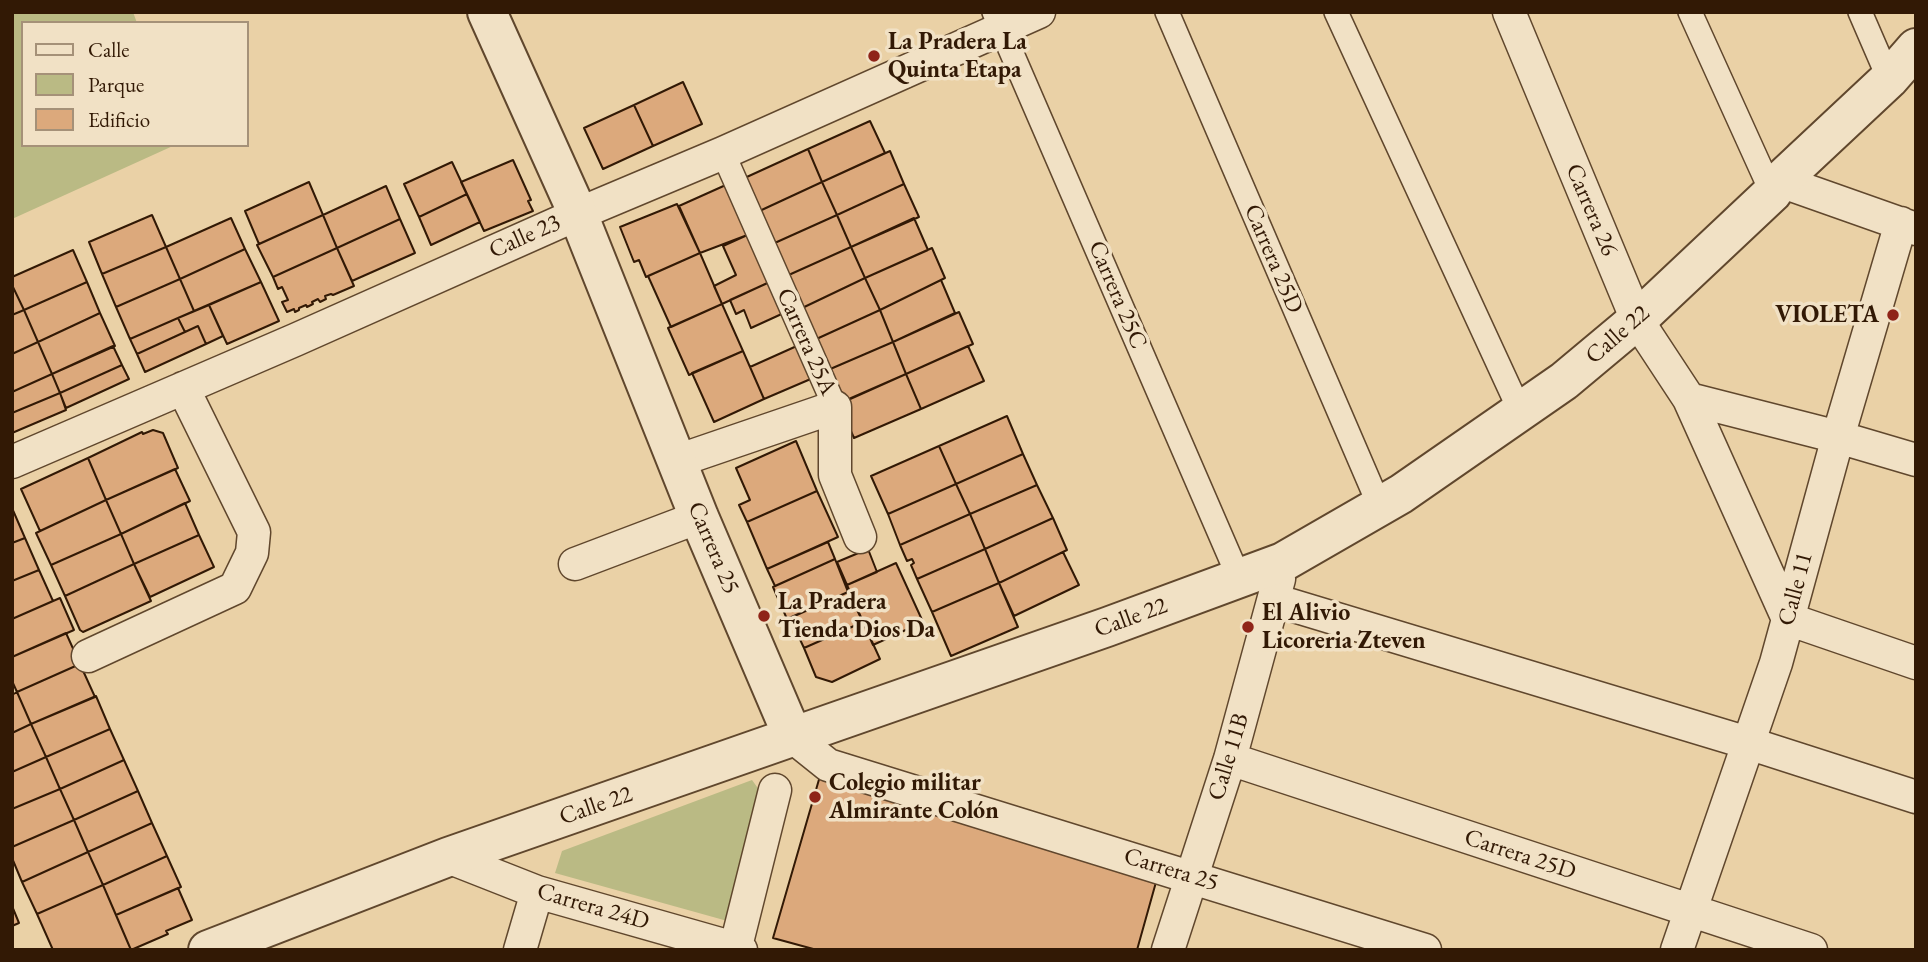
<!DOCTYPE html>
<html>
<head>
<meta charset="utf-8">
<style>
	body { margin:0 }
	#map { position:relative; width:1928px; height:962px; overflow:hidden; background:#ead1a6; font-family:"EB Garamond",serif }
	canvas { display:block }
	.frame { position:absolute; inset:0; border:14px solid #321905; pointer-events:none }
	.legend { position:absolute; left:21px; top:21px; width:228px; height:126px; box-sizing:border-box; background:#f1e1c5; border:2px solid #a59178; margin:0; padding:9px 12px; list-style:none; font-size:21px; color:#321905 }
	.legend li { display:flex; align-items:center; gap:14px; height:35px }
	.legend b { width:35px; border:2px solid #a59178 }
</style>
</head>
<body>
<div id="map">
<canvas width="1928" height="962"></canvas>
<div class="frame"></div>
<ul class="legend">
<li><b style="height:9px;background:#f1e1c5"></b>Calle</li>
<li><b style="height:19px;background:#baba84"></b>Parque</li>
<li><b style="height:19px;background:#dca97c"></b>Edificio</li>
</ul>
</div>
<script>
const context = document.querySelector('canvas').getContext('2d');
context.lineJoin = 'round';
function paint(path, color) { context.fillStyle = color; context.fill(path, 'evenodd'); }
const toPath = rows => new Path2D(rows.map(r => 'M' + r).join(''));
function stroke(path, color, width, dash) { context.strokeStyle = color; context.lineWidth = width; context.lineCap = dash ? 'butt' : 'round'; context.setLineDash(dash || []); context.stroke(path); }
function write(font, color, halo, rows, align = 'center') {
  context.font = font + ' "EB Garamond",serif'; context.lineWidth = 7; context.setLineDash([]); context.textBaseline = 'middle'; context.strokeStyle = halo; context.fillStyle = color; for (const [text, x, y, turn = 0] of rows) {
    context.save(); context.translate(x, y); context.rotate((+turn || 0) * Math.PI / 180); context.textAlign = isNaN(turn) ? turn : align; if (halo) context.strokeText(text, 0, 0); context.fillText(text, 0, 0); context.restore();
  }
}
paint(toPath([
	[12,12,133,12,137,23,23,23,23,145,175,145,12,219],
	[752,780,765,798,731,922,555,873,562,851]
]), '#baba84');
const building = toPath([
	[683,82,702,124,653,146,634,105,683,82],
	[634,105,653,146,603,169,584,128,634,105],
	[870,121,885,153,822,182,808,149,870,121],
	[808,149,822,182,753,214,738,181,808,149],
	[890,151,904,184,837,215,822,182,890,151],
	[513,160,531,200,528,201,533,211,484,231,461,182,513,160],
	[452,162,467,194,419,217,404,184,452,162],
	[309,182,323,215,259,244,245,211,309,182],
	[822,182,837,215,768,246,753,214,822,182],
	[728,184,750,234,700,253,679,206,728,184],
	[904,184,919,217,851,247,837,215,904,184],
	[386,186,400,219,337,248,323,215,386,186],
	[467,194,480,222,431,245,419,217,467,194],
	[677,204,700,253,646,277,639,260,634,262,620,227,677,204],
	[152,215,166,247,102,274,89,242,152,215],
	[323,215,337,248,273,277,257,245,323,215],
	[837,215,851,247,782,278,768,246,837,215],
	[231,218,245,249,180,279,166,247,231,218],
	[914,218,928,250,865,278,851,247,914,218],
	[400,219,415,253,352,281,337,248,400,219],
	[754,232,776,279,722,304,714,286,736,275,723,246,754,232],
	[166,247,180,279,116,307,102,274,166,247],
	[851,247,865,278,798,310,782,278,851,247],
	[337,248,354,286,333,295,331,294,325,296,326,299,320,302,318,299,312,302,313,304,307,307,306,305,299,308,299,310,295,312,294,309,287,312,282,302,288,300,282,287,278,289,273,277,337,248],
	[932,248,945,278,880,310,865,278,932,248],
	[245,249,261,282,194,311,180,279,245,249],
	[73,250,87,282,24,310,12,285,12,277,73,250],
	[700,253,722,304,671,327,648,276,700,253],
	[865,278,880,310,812,341,798,310,865,278],
	[180,279,194,311,130,339,116,307,180,279],
	[941,280,955,313,893,342,880,310,941,280],
	[772,281,786,312,751,328,744,310,736,314,730,300,772,281],
	[87,282,100,313,38,342,24,310,87,282],
	[261,282,279,321,227,344,209,305,261,282],
	[12,285,24,310,12,315,12,285],
	[722,304,743,351,689,375,668,328,722,304],
	[209,305,223,336,206,344,198,326,185,332,178,318,209,305],
	[24,310,38,342,12,354,12,315,24,310],
	[880,310,893,342,828,370,812,341,880,310],
	[959,312,973,344,906,374,893,342,959,312],
	[100,313,115,346,52,374,38,342,100,313],
	[178,318,185,332,137,354,130,339,178,318],
	[198,326,206,344,145,372,137,354,198,326],
	[38,342,52,374,12,392,12,354,38,342],
	[893,342,906,374,842,402,828,370,893,342],
	[799,345,813,378,764,399,750,367,799,345],
	[113,346,122,365,60,393,52,374,113,346],
	[968,346,984,381,921,409,906,374,968,346],
	[743,351,764,399,714,422,692,373,743,351],
	[122,365,129,379,66,408,60,393,122,365],
	[52,374,60,393,12,413,12,392,52,374],
	[906,374,921,409,854,438,839,404,906,374],
	[60,393,66,410,12,433,12,413,60,393],
	[1007,416,1023,454,956,484,939,446,1007,416],
	[153,430,163,433,178,468,106,500,88,458,142,432,143,434,153,430],
	[796,441,817,491,747,522,739,505,750,500,736,468,796,441],
	[939,446,956,484,888,514,871,476,939,446],
	[1023,454,1037,485,970,514,956,484,1023,454],
	[88,458,106,500,40,531,21,489,88,458],
	[175,469,190,501,121,534,106,500,175,469],
	[956,484,970,514,900,545,888,514,956,484],
	[1037,485,1053,518,985,549,970,514,1037,485],
	[817,491,838,537,767,569,747,522,817,491],
	[106,500,121,534,51,565,36,533,106,500],
	[185,503,199,535,134,564,121,534,185,503],
	[12,508,25,538,12,543,12,508],
	[970,514,985,549,917,579,911,565,914,563,912,559,907,561,900,545,970,514],
	[1053,518,1067,550,999,583,985,549,1053,518],
	[121,534,134,564,65,596,51,565,121,534],
	[199,535,214,567,150,597,134,564,199,535],
	[25,538,39,570,12,581,12,543,25,538],
	[828,542,835,559,775,586,767,569,828,542],
	[868,549,877,572,847,585,837,562,868,549],
	[985,549,999,583,932,612,917,579,985,549],
	[1063,552,1079,585,1014,616,999,583,1063,552],
	[835,559,848,592,787,619,773,587,835,559],
	[896,563,923,622,873,645,847,585,896,563],
	[134,564,151,601,83,632,80,630,65,596,134,564],
	[39,570,53,601,12,619,12,581,39,570],
	[999,583,1018,627,951,656,932,612,999,583],
	[848,592,863,622,804,648,790,618,848,592],
	[60,598,74,630,12,657,12,619,60,598],
	[863,622,880,659,832,682,816,677,804,648,863,622],
	[66,633,80,664,17,692,12,681,12,657,66,633],
	[80,664,95,697,31,724,17,692,80,664],
	[17,692,31,724,12,733,12,695,17,692],
	[96,696,110,729,46,757,31,724,96,696],
	[31,724,46,757,12,772,12,733,31,724],
	[110,729,124,760,60,789,46,757,110,729],
	[46,757,60,789,12,809,12,772,46,757],
	[124,760,138,791,74,820,60,789,124,760],
	[820,776,1158,875,1137,950,817,950,773,938,820,776],
	[60,789,74,820,12,847,12,809,60,789],
	[138,791,152,823,88,852,74,820,138,791],
	[74,820,88,852,22,882,12,858,12,847,74,820],
	[152,823,167,856,103,885,88,852,152,823],
	[88,852,103,885,37,914,22,882,88,852],
	[167,856,181,887,116,915,103,885,167,856],
	[103,885,131,950,53,950,37,914,103,885],
	[178,888,192,920,166,931,168,934,131,950,116,915,178,888],
	[12,906,19,923,12,926,12,906]
]);
paint(building, '#dca97c');
stroke(building, '#321905', 2);
const pedestrian = toPath([
	[994,12,1239,578],
	[1167,12,1380,507],
	[1336,12,1520,411],
	[1690,12,1772,193],
	[1860,12,1889,79],
	[723,153,835,407]
]);
const minor = toPath([
	[1509,12,1637,320,1689,399,1788,619,1916,663],
	[1780,181,1916,229],
	[1689,399,1838,437,1916,460],
	[677,461,835,407,835,475,860,537],
	[12,462,295,340,578,214,723,153,1039,12],
	[575,564,699,517],
	[1274,600,1748,743,1916,797],
	[88,656,235,588,252,553,254,532,183,388],
	[793,737,828,765,1425,950],
	[1230,759,1811,950],
	[448,857,537,892,741,950],
	[520,950,537,892],
	[735,950,775,790],
	[1168,950,1230,759,1279,579],
	[1677,950,1776,663,1838,437,1901,223]
]);
const tertiary = toPath([
	[487,12,578,214,699,517,793,737],
	[208,950,448,857,1107,627,1283,562,1401,494,1564,381,1637,320,1772,193,1780,181,1889,79,1916,48]
]);
stroke(pedestrian, '#60472d', 26);
stroke(minor, '#60472d', 35);
stroke(tertiary, '#60472d', 42);
stroke(pedestrian, '#f1e1c5', 23);
stroke(minor, '#f1e1c5', 32);
stroke(tertiary, '#f1e1c5', 38);
for (const [x, y, r, color] of [
	[874,56,7,"#8f2418"],
	[1893,315,7,"#8f2418"],
	[764,616,7,"#8f2418"],
	[1248,627,7,"#8f2418"],
	[815,797,7,"#8f2418"]
]) { const dot = new Path2D(); dot.arc(x, y, r, 0, 2 * Math.PI); context.fillStyle = color; context.fill(dot); stroke(dot, '#f1e1c5', 2.5); }
write('bold 24px', '#321905', '#f1e1c5', [
	["La Pradera La",888,42],
	["Quinta Etapa",888,70],
	["VIOLETA",1879,315,"right"],
	["La Pradera",778,602],
	["Tienda Dios Da",778,630],
	["El Alivio",1262,613],
	["Licoreria Zteven",1262,641],
	["Colegio militar",829,783],
	["Almirante Colón",829,811]
], 'left');
write('24px', '#321905', '#f1e1c5', [
	["Carrera 26",1591,210,67],
	["Calle 23",525,237,-24],
	["Carrera 25D",1273,259,67],
	["Carrera 25C",1117,295,67],
	["Calle 22",1618,335,-41],
	["Carrera 25A",806,342,66],
	["Carrera 25",713,548,67],
	["Calle 11",1796,589,-75],
	["Calle 22",1131,618,-20],
	["Calle 11B",1229,757,-73],
	["Calle 22",596,806,-19],
	["Carrera 25D",1520,855,18],
	["Carrera 25",1171,870,17],
	["Carrera 24D",593,907,16]
]);
</script>
</body>
</html>
